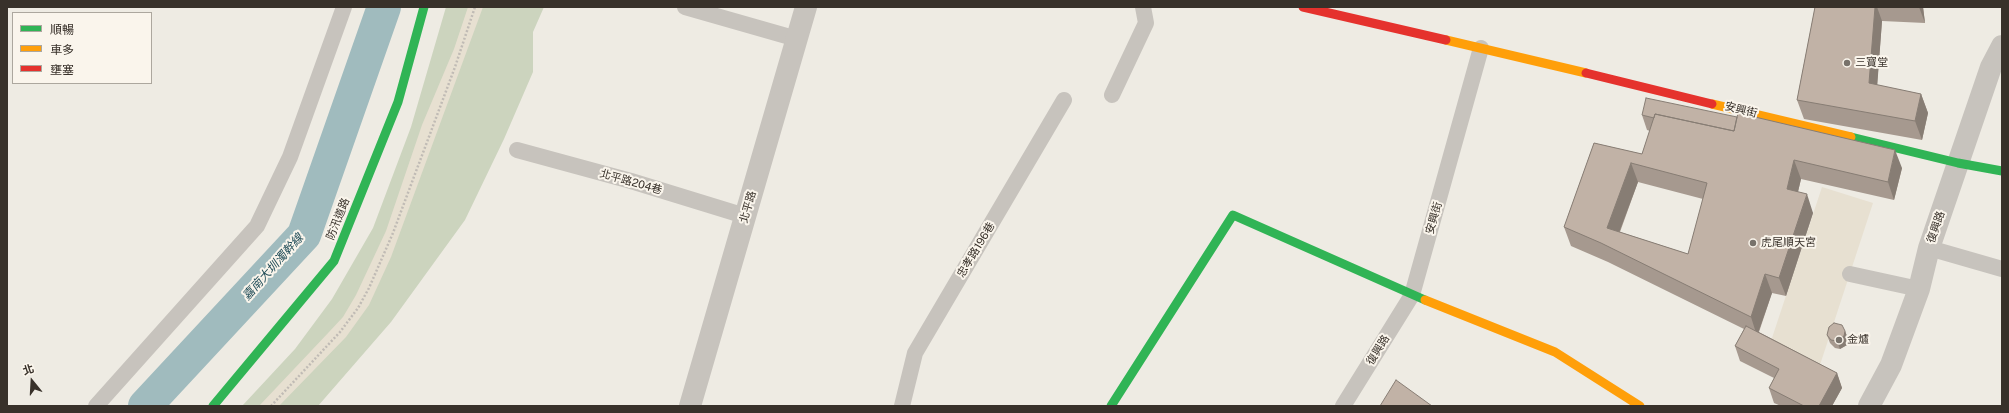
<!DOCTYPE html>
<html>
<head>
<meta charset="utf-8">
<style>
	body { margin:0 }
	#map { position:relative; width:2009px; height:413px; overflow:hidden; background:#eeebe3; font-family:"Public Sans","Noto Sans TC",sans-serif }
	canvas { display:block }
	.frame { position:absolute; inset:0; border:8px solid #38312a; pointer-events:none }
	.legend { position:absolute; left:12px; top:12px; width:140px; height:72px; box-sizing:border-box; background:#faf5ec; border:1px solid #aca79e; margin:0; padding:5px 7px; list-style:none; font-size:12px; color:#38312a }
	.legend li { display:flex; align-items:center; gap:8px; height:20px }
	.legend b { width:20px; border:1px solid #aca79e }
	.north { position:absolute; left:12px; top:361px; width:40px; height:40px; -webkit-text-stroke:3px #faf5ec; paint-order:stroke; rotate:342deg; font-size:11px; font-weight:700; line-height:16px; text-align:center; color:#38312a }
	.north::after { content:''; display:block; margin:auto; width:14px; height:18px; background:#38312a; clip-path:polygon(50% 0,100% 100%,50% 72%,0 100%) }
</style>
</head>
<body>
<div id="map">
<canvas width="2009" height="413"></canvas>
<div class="frame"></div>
<ul class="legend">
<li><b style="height:5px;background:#30b455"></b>順暢</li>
<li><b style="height:5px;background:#ff9f0a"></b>車多</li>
<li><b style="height:5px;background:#e5322d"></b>壅塞</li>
</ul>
<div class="north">北</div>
</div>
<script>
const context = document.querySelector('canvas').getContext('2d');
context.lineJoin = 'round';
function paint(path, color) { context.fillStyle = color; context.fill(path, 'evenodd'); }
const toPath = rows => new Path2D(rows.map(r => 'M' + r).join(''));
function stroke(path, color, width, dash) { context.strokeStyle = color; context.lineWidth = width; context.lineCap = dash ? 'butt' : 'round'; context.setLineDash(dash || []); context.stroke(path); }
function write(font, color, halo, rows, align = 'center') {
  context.font = font + ' "Public Sans","Noto Sans TC",sans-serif'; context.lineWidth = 4; context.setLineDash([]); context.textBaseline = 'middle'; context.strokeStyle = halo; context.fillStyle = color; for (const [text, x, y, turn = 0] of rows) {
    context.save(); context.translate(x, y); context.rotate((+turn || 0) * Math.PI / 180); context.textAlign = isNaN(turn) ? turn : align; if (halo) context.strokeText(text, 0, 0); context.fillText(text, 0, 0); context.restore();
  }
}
paint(toPath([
	[446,7,544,7,533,32,533,72,504,139,465,220,391,322,318,406,242,406,295,349,332,299,373,228,411,127]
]), '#ccd4be');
paint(toPath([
	[468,7,483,7,391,257,369,305,346,337,279,406,259,406,329,332,343,317,356,295,386,231,422,125,454,49],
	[1822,187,1873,203,1819,368,1769,347]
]), '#e7e0d1');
stroke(toPath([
	[145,406,304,235,384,7]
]), '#a0bbbe', 34);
stroke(toPath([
	[271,406,340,332,358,308,369,288,393,233,455,67,475,7]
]), '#c0bbb5', 2.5, [2, 2]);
stroke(toPath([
	[685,7,797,39],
	[1112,95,1146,23,1143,7],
	[517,150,631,181,745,216],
	[1929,248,2002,269],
	[1850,274,1919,289],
	[96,406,257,226,290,157,344,7],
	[902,406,915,353,1064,100],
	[1343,406,1412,295,1481,48]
]), '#c7c3bd', 16);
stroke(toPath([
	[690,406,806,7],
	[1869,406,1891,365,1919,289,1929,248,1991,67,2002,46]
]), '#c7c3bd', 22);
stroke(toPath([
	[1851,137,1958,163,2002,171],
	[213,406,334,261,398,102,424,7],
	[1111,406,1233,215,1425,300]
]), '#30b455', 9);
stroke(toPath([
	[1446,40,1586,73],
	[1712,104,1851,137],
	[1425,300,1555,352,1640,406]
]), '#ff9f0a', 9);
stroke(toPath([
	[1303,7,1446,40],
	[1586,73,1712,104]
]), '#e5322d', 9);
paint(toPath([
	[1815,7,1923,7,1925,23,1882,21,1877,85,1921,94,1928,113,1922,140,1804,119,1797,100],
	[1642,115,1902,168,1894,200,1801,179,1798,192,1813,213,1786,296,1772,293,1759,332,1837,373,1842,388,1832,406,1781,406,1774,403,1769,388,1774,378,1740,361,1735,346,1744,329,1608,262,1571,246,1564,227,1594,143,1642,154,1650,131,1647,130],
	[1638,182,1703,199,1688,254,1620,232],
	[1845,331,1848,339,1847,345,1840,349,1835,348,1830,343,1827,335]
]), '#a6998f');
paint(toPath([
	[1875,7,1877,7,1882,21,1876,102,1869,83],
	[1919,7,1923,7,1925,23],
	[1921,94,1928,113,1922,140,1915,121],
	[1895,150,1902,168,1894,200,1888,182],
	[1794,160,1801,179,1794,208,1787,189],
	[1631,163,1638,182,1614,246,1607,228],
	[1807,194,1813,213,1786,296,1779,278],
	[1765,274,1772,293,1757,336,1751,317],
	[1845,331,1848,339,1847,345,1840,349,1837,341],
	[1837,373,1842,388,1832,406,1819,406]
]), '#877d74');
const building = toPath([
	[1815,7,1875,7,1869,83,1921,94,1915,121,1797,100,1815,7],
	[1646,98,1737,117,1734,131,1655,114,1654,118,1642,115,1646,98],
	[1738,113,1895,150,1888,182,1794,160,1787,189,1807,194,1779,278,1765,274,1751,317,1601,243,1564,227,1594,143,1642,154,1655,114,1734,131,1738,113],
	[1631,163,1707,183,1688,254,1607,228,1631,163],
	[1834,323,1842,325,1845,331,1844,336,1837,341,1831,340,1827,335,1829,327,1834,323],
	[1746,326,1837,373,1819,406,1804,406,1769,388,1779,369,1735,346,1746,326],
	[1396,380,1432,406,1380,406,1396,380]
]);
paint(building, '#c1b2a6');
stroke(building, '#877d74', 1);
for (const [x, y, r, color] of [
	[1847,63,4,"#78726b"],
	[1753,243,4,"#78726b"],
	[1839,340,4,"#78726b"]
]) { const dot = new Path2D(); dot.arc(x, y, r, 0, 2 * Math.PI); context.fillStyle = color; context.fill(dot); stroke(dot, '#faf5ec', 1.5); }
write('11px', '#38312a', '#faf5ec', [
	["三寶堂",1855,63],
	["虎尾順天宮",1761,243],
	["金爐",1847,340]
], 'left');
write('11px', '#38312a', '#faf5ec', [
	["安興街",1741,110,14],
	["北平路204巷",631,182,16],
	["北平路",748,207,-74],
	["安興街",1434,218,-74],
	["防汛道路",338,219,-68],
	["復興路",1936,227,-71],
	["忠孝路196巷",976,250,-59],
	["復興路",1378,350,-58]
]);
write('italic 12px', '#214d58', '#faf5ec', [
	["嘉南大圳濁幹線",273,267,-48]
]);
</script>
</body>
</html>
